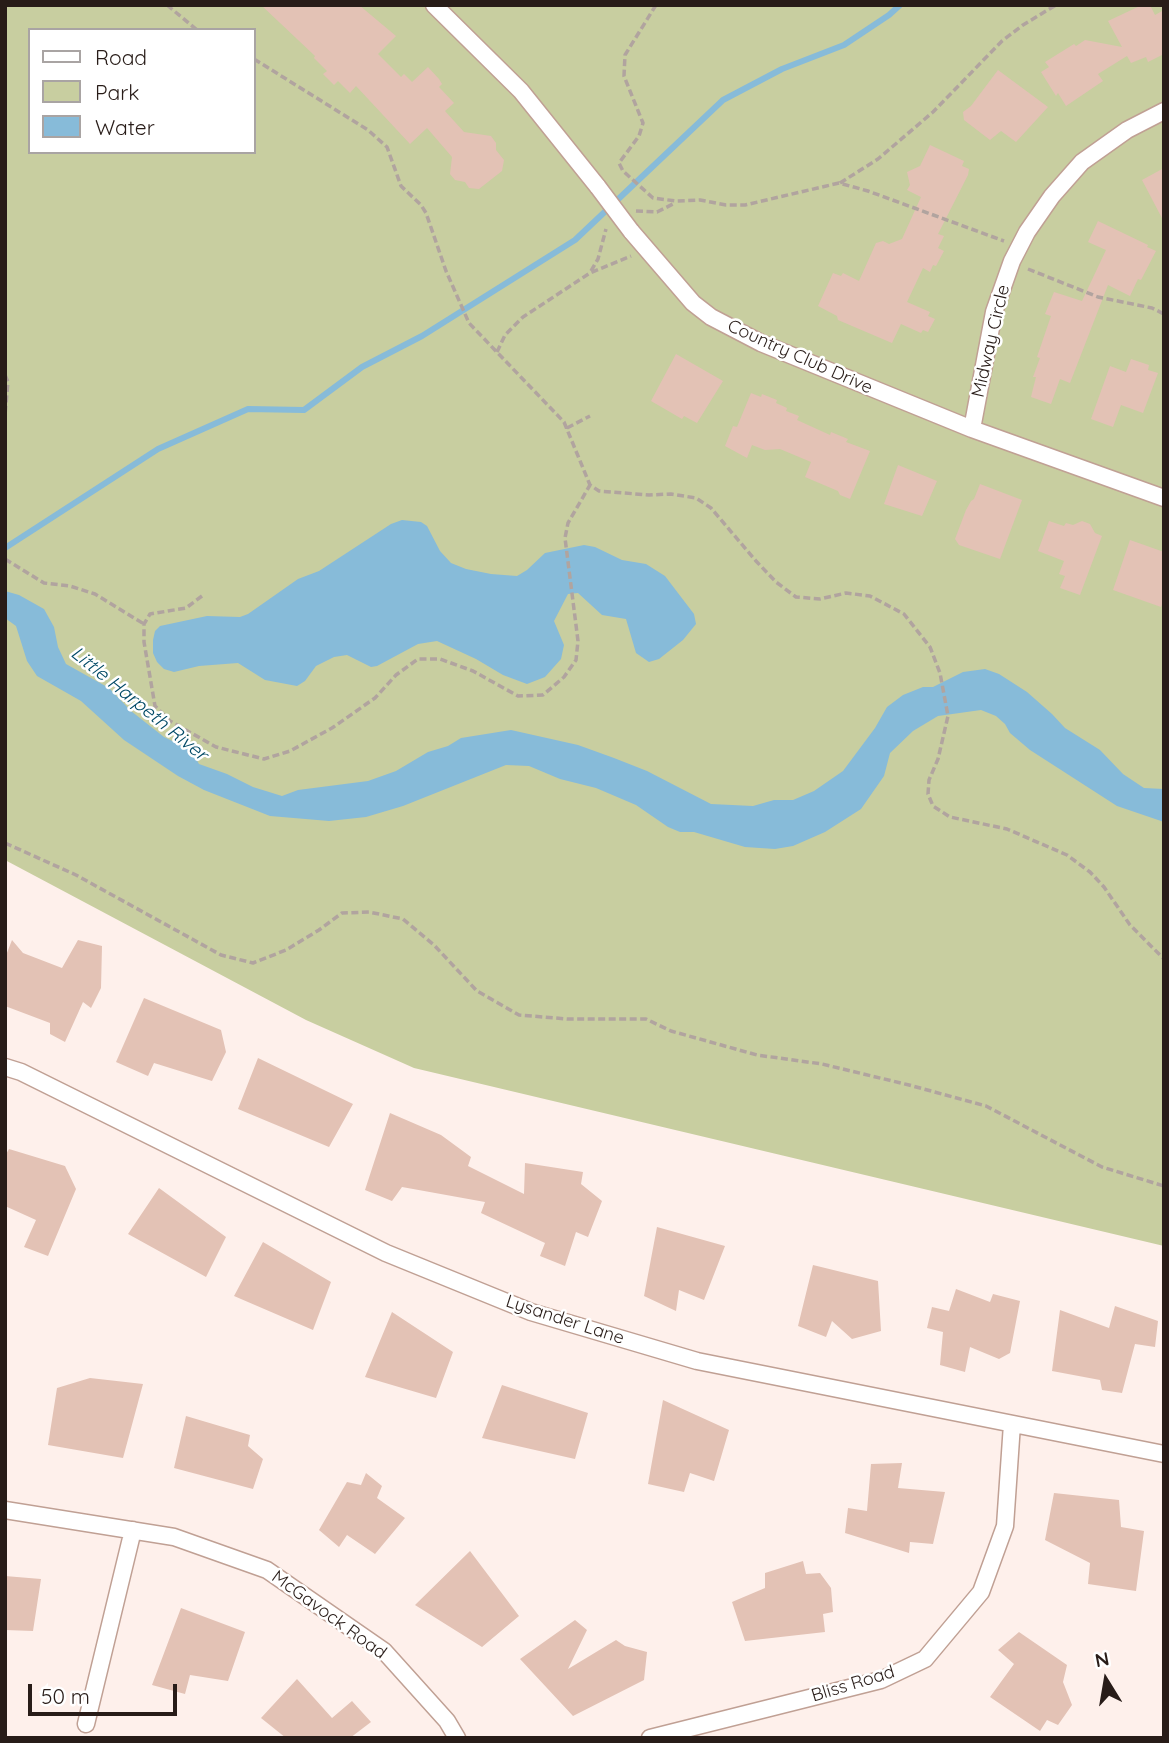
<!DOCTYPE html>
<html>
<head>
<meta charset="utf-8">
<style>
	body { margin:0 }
	#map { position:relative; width:1169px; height:1743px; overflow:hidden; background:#fef0eb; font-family:Quicksand,sans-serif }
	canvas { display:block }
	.frame { position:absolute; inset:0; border:7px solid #281c18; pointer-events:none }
	.legend { position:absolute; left:28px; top:28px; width:228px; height:126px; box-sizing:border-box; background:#fff; border:2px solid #a9a4a3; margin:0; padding:9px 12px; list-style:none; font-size:21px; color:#281c18 }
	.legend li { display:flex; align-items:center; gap:14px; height:35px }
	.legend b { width:35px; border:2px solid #a9a4a3 }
	.north { position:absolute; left:1071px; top:1645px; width:70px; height:70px; -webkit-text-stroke:5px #fff; paint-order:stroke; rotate:349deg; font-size:19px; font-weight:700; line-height:28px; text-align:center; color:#281c18 }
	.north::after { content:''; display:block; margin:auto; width:24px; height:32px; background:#281c18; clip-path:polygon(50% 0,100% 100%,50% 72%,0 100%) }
	.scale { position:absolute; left:28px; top:1684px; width:149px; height:32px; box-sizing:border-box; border:4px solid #281c18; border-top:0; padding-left:9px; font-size:21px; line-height:24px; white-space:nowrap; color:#281c18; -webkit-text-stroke:5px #fff; paint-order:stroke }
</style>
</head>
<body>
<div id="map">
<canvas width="1169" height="1743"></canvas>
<div class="frame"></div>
<ul class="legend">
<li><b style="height:9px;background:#fff"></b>Road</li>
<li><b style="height:19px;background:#c8cea0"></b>Park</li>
<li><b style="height:19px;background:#87bbd9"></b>Water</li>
</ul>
<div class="north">N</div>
<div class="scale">50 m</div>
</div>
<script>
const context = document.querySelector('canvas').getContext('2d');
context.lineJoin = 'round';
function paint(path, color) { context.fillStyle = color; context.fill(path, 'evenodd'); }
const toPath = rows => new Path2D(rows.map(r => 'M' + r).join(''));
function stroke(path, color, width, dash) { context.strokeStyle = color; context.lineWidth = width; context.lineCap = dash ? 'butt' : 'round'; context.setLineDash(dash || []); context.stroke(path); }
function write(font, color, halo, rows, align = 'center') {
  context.font = font + ' Quicksand,sans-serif'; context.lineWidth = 5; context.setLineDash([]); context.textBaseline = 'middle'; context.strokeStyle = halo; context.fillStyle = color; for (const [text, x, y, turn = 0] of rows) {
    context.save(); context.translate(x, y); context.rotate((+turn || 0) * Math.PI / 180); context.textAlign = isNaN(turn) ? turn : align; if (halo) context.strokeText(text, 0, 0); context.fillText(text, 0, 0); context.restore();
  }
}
paint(toPath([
	[5,5,1164,5,1164,1246,414,1068,306,1020,5,860],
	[30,30,254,30,254,152,30,152]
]), '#c8cea0');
paint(toPath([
	[402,520,421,522,427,526,440,551,451,563,466,569,491,574,517,576,527,570,545,553,584,545,595,547,622,560,646,564,665,576,694,614,696,624,683,640,659,659,649,662,636,653,626,619,602,615,578,593,568,594,554,621,564,645,561,659,545,677,527,684,503,675,476,659,437,641,418,644,377,666,371,667,347,655,334,657,316,666,305,681,297,686,265,680,238,663,199,666,174,672,164,669,157,662,153,653,153,640,155,631,160,626,207,616,240,617,248,614,298,579,319,571,391,524],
	[5,591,19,595,44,609,54,627,58,647,66,664,109,688,131,711,164,737,191,750,199,764,227,774,253,787,282,796,298,790,368,781,396,771,428,752,448,746,461,738,511,730,578,745,614,758,647,771,711,804,753,806,774,800,793,800,814,791,843,771,875,728,887,707,903,695,923,687,933,687,963,672,985,669,999,674,1027,692,1052,714,1065,728,1100,750,1123,774,1144,788,1164,789,1164,822,1117,806,1030,750,1010,733,1005,724,996,716,981,710,938,716,913,731,890,753,884,776,861,809,825,832,793,846,775,849,745,847,694,832,680,832,668,827,636,805,596,788,560,779,529,766,506,765,403,806,366,817,329,821,270,816,204,790,178,776,124,740,81,701,37,676,27,661,16,626,5,618]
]), '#87bbd9');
stroke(toPath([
	[5,548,158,449,248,409,304,410,362,367,422,336,575,240,723,100,782,69,844,45,889,15,900,5]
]), '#87bbd9', 6);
paint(toPath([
	[261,5,359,5,396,36,378,54,401,77,404,74,412,82,428,67,439,79,442,84,439,87,454,103,445,111,464,132,491,136,496,143,496,150,504,160,502,171,479,189,469,188,465,182,455,180,450,174,452,157,427,128,410,144,356,86,350,93,338,81,334,85,323,74,327,71,314,58,315,56],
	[1142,5,1150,5,1155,15,1164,10,1164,54,1148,62,1146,57,1131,63,1127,56,1098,74,1103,81,1066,106,1058,93,1056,96,1041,72,1049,67,1045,62,1074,44,1076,46,1085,40,1122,47,1108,21],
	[998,70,1048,107,1016,142,1001,131,990,140,964,120,963,112,971,106],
	[930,145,964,161,962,166,969,169,968,175,938,234,944,236,938,248,944,251,936,266,933,265,930,272,923,268,907,302,930,312,928,316,935,319,928,332,923,330,921,333,901,324,892,343,838,320,837,316,818,306,833,273,841,276,843,273,859,281,876,243,883,241,889,244,902,239,921,197,907,190,910,185,907,172,920,166],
	[1164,168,1164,222,1142,180],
	[1098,221,1148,245,1147,247,1156,251,1141,280,1138,279,1130,296,1108,285,1070,383,1060,379,1051,404,1031,397,1036,377,1033,377,1040,358,1037,357,1051,316,1045,314,1054,292,1082,301,1106,250,1088,242],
	[676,354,723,381,697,423,684,416,682,419,651,401],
	[1131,359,1149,365,1148,370,1158,373,1143,413,1121,405,1113,427,1091,419,1110,366,1126,372],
	[751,393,761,397,762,394,777,400,776,403,787,408,786,411,799,416,797,420,830,435,831,432,848,439,846,442,870,451,850,499,840,495,838,491,805,477,811,462,780,449,765,450,752,445,747,458,725,446,733,426,737,427],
	[898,465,937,481,922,516,884,504],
	[980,484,1022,500,1000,559,959,545,955,539,966,510,971,501,974,499],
	[1049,521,1064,526,1066,523,1073,525,1082,521,1090,524,1095,533,1102,536,1080,595,1060,588,1065,576,1059,574,1064,561,1038,551],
	[1130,540,1164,552,1164,599,1161,607,1113,590],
	[12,940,23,953,62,968,78,940,102,946,101,988,91,1008,83,1002,65,1042,50,1034,50,1023,5,1006,5,958],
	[144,998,221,1030,226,1052,212,1081,154,1063,148,1076,116,1062],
	[258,1058,353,1104,329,1147,238,1109],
	[390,1113,441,1135,471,1157,468,1166,524,1194,525,1163,583,1172,581,1184,602,1201,588,1237,576,1232,565,1266,540,1256,545,1243,481,1213,485,1202,402,1187,392,1201,365,1190],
	[9,1149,65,1166,76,1189,48,1256,24,1247,36,1220,5,1206,5,1156],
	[159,1188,226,1237,206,1277,128,1234],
	[657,1227,725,1246,704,1300,679,1290,676,1311,644,1296],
	[263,1242,331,1282,313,1330,234,1296],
	[813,1265,878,1281,881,1331,852,1339,832,1321,826,1337,798,1326],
	[956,1289,990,1302,993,1294,1020,1301,1010,1353,999,1359,970,1347,965,1372,940,1365,943,1332,927,1328,932,1307,949,1311],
	[1115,1306,1158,1321,1155,1347,1135,1344,1122,1393,1102,1390,1100,1380,1052,1371,1060,1310,1109,1328],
	[392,1312,453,1352,436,1398,365,1377],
	[90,1378,143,1384,123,1458,48,1445,57,1388],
	[502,1385,588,1413,575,1459,482,1438],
	[663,1400,729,1430,714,1481,690,1473,684,1492,648,1484],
	[186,1416,250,1435,248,1446,263,1459,253,1489,174,1468],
	[902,1463,898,1488,945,1492,933,1544,910,1542,909,1553,845,1533,848,1508,867,1511,871,1464],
	[366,1473,382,1486,377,1498,405,1518,375,1554,347,1535,339,1547,319,1530,347,1482,361,1485],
	[1054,1493,1119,1500,1121,1527,1144,1531,1136,1591,1088,1584,1090,1563,1045,1540],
	[470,1551,519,1616,482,1647,415,1605],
	[803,1561,806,1574,820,1573,831,1588,833,1612,823,1614,825,1632,745,1641,732,1602,765,1588,765,1573],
	[5,1576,41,1579,33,1631,5,1630],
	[181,1608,245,1632,228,1681,190,1675,185,1694,152,1685],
	[575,1620,587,1630,568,1669,616,1640,625,1646,647,1652,644,1680,573,1716,520,1659],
	[1019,1632,1067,1665,1063,1682,1072,1705,1058,1725,1047,1720,1040,1731,990,1697,1014,1664,998,1650],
	[297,1679,332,1718,352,1701,371,1722,350,1738,286,1738,261,1718]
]), '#e3c2b5');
const minor = toPath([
	[434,5,521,91,598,187],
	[631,231,693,303,711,317,761,343,972,429,1164,498],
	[972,429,994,312,1012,261,1027,232,1052,196,1082,162,1127,130,1164,111],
	[5,1067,21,1072,386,1253,531,1312,697,1361,1164,1454],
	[5,1510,174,1537,267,1570,384,1651,447,1721,457,1738],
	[86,1724,133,1530],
	[650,1738,881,1680,925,1659,981,1592,1005,1526,1012,1424]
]);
stroke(minor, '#c0a094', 19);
stroke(toPath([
	[167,5,197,30],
	[656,5,625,55,624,76,643,123,639,136,619,163,623,171,653,198,676,201,700,200,726,205,745,205,839,183,868,191,1004,241],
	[254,59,368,130,387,147,401,186,421,205,426,213,446,271,469,323,564,422,590,485,599,491,649,495,671,494,696,498,711,508,756,561,776,582,796,597,820,599,846,593,870,596,904,614,930,647,940,673,948,716,938,759,929,780,928,794,933,806,950,817,1007,829,1067,855,1090,872,1104,887,1130,925,1164,959],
	[840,183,878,159,933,112,1002,41,1023,25,1056,5],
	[636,211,657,212,675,203],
	[1028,269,1098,297,1152,308,1164,314],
	[591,271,598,259,606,229],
	[497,352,505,335,523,317,590,273,631,256],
	[5,375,8,382,5,415],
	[567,428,590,416],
	[5,559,44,583,70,586,95,594,144,624],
	[202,596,186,608,150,614,144,624,144,642,155,706,170,721,216,747,264,759,290,751,332,728,375,698,396,675,418,659,440,659,473,671,518,696,543,695,564,677,576,660,578,641,565,538,568,523,590,485],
	[5,843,76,875,221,955,253,963,286,950,319,930,342,913,369,912,403,919,434,945,477,991,519,1015,567,1019,646,1019,671,1031,757,1055,822,1064,909,1085,986,1106,1102,1167,1164,1186]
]), '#b1a49f', 3.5, [7, 3.5]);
stroke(minor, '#fff', 16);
const minorBridge = toPath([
	[598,187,631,231]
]);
stroke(minorBridge, '#c0a094', 19, []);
stroke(minorBridge, '#fff', 16);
write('18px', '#281c18', '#fff', [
	["Midway Circle",991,341,-77],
	["Country Club Drive",800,357,24],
	["Lysander Lane",565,1320,18],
	["McGavock Road",329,1615,36],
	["Bliss Road",853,1684,-17]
]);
write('italic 19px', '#014966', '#fff', [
	["Little Harpeth River",139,704,39]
]);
</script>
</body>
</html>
